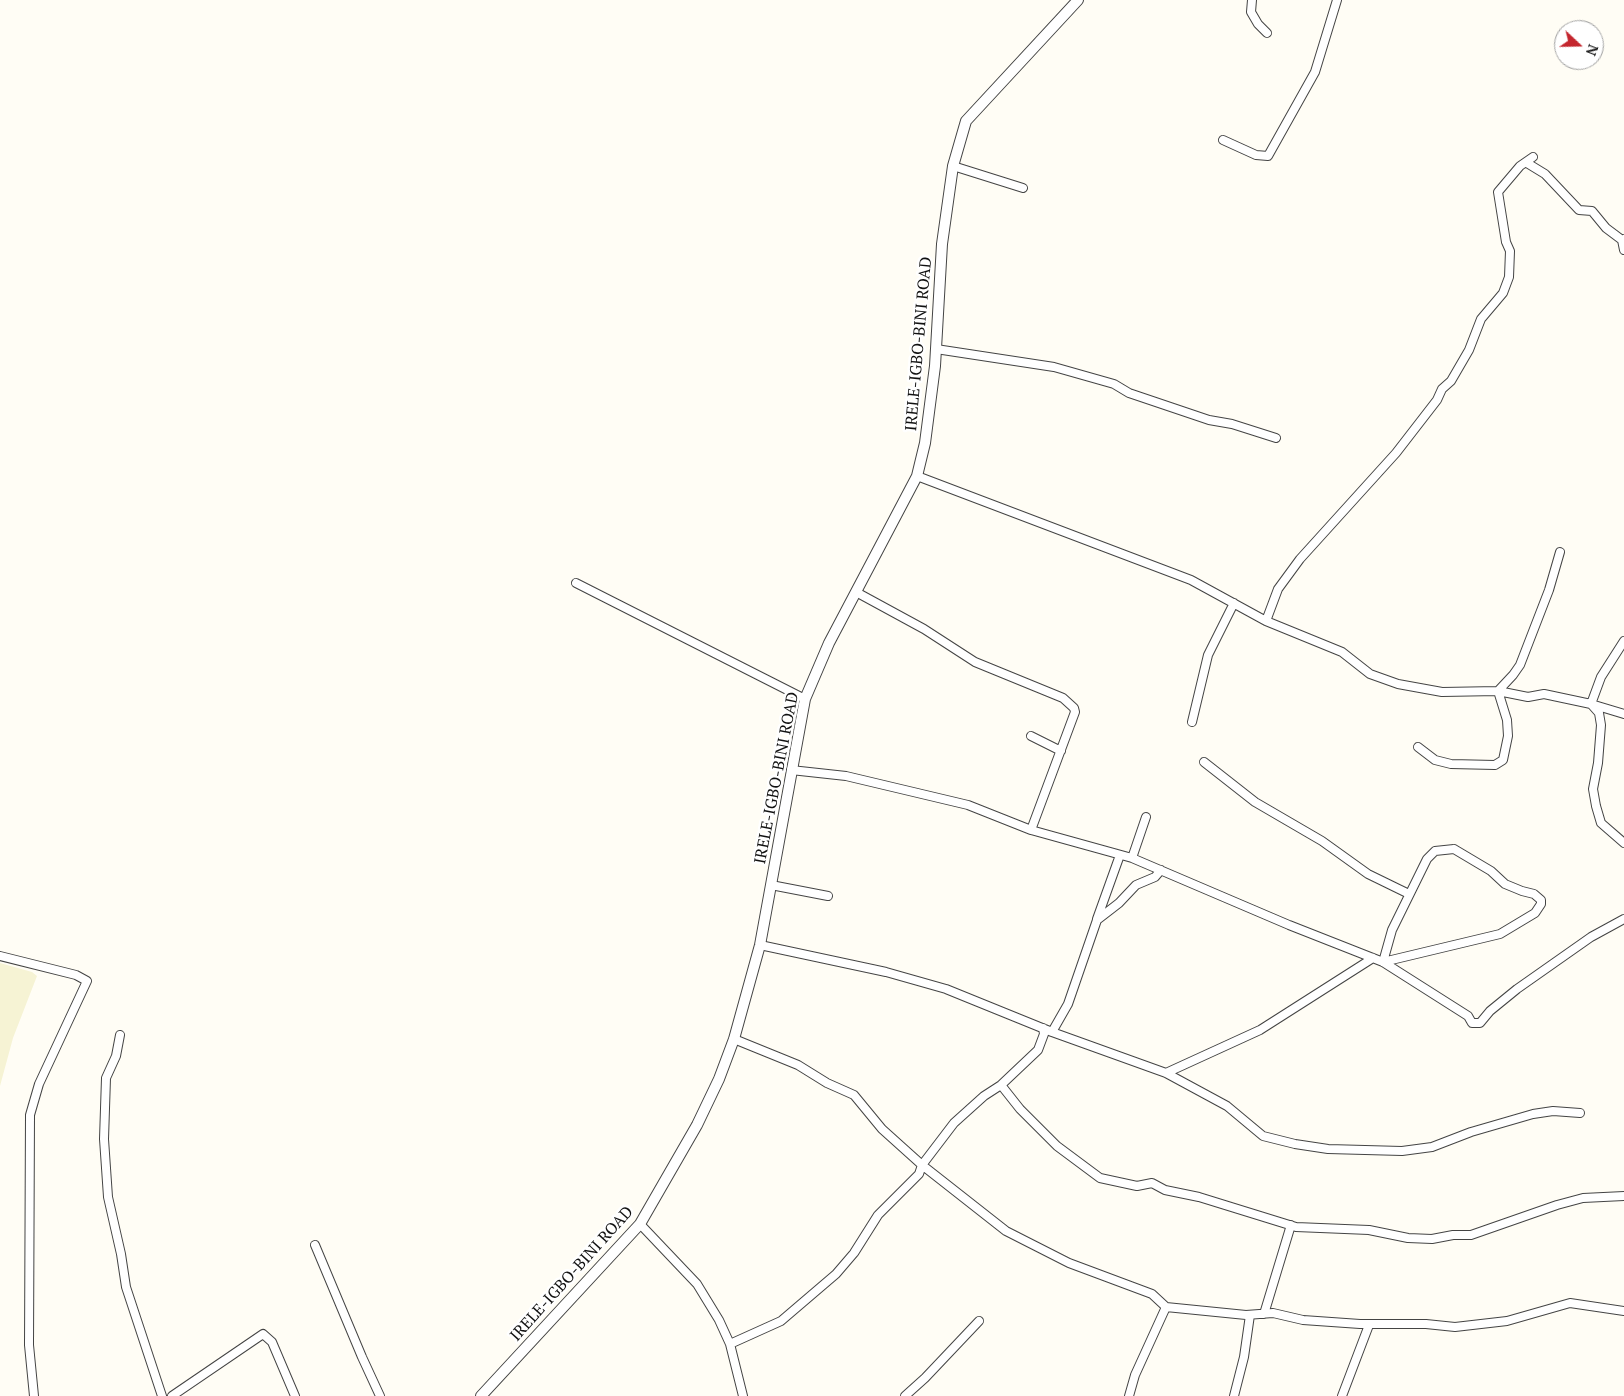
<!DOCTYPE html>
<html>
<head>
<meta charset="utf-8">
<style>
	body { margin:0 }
	#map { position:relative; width:1624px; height:1396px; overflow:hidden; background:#fffdf5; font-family:"PT Serif",serif }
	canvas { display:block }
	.north { position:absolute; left:1554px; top:20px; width:50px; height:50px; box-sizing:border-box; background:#fff; border:1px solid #a0a0a0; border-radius:50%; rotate:111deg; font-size:14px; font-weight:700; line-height:20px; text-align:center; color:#111 }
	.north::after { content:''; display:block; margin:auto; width:18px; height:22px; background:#c4262e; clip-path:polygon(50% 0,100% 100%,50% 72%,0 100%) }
</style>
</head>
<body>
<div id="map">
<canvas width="1624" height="1396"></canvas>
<div class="north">N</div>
</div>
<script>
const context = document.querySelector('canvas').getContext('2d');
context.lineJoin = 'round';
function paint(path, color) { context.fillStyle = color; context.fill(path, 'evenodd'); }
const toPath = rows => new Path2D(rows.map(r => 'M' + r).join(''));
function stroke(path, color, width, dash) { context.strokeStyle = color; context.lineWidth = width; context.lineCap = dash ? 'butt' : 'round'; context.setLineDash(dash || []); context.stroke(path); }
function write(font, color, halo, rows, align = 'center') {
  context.font = font + ' "PT Serif",serif'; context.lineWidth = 5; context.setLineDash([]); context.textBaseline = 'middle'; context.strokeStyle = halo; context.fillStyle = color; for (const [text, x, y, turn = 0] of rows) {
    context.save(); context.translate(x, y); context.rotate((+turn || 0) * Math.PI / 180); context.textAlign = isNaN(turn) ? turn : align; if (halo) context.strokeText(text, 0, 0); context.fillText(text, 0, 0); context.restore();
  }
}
paint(toPath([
	[0,963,32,972,37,976,13,1038,0,1086]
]), '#f6f3d4');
const minor = toPath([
	[1252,0,1251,12,1258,24,1267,33],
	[1223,140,1256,155,1268,156,1315,72,1337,0],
	[1527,163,1545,174,1579,210,1592,211,1606,228,1622,240,1624,239],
	[953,166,1023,188],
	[1622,240,1624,250],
	[936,349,1054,367,1114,384,1129,393,1209,420,1232,424,1276,438],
	[917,476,1191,580,1266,621,1342,652,1370,674,1398,684,1442,692,1498,691,1513,675,1520,665,1549,590,1560,552],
	[576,583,805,699],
	[856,592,924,629,975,662,1063,698,1074,708,1075,712,1031,830],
	[1266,621,1278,589,1300,559,1396,453,1437,400,1442,389,1451,381,1469,350,1481,319,1503,293,1509,277,1510,251,1506,242,1498,192,1520,166,1533,157],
	[1624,641,1601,677,1591,704,1624,714],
	[1192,722,1208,655,1234,603],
	[1031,736,1061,751],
	[1418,747,1435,760,1451,764,1495,765,1503,760,1508,736,1507,720,1498,691,1528,697,1544,694,1591,704,1599,713,1601,725,1598,763,1593,789,1596,806,1601,823,1624,843],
	[1204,762,1255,802,1322,841,1368,874,1409,894],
	[791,770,846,776,968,805,1031,830,1132,858,1289,925,1383,962,1468,1016,1472,1023,1480,1023,1490,1011,1517,989,1591,937,1624,919],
	[1454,849,1491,871,1505,884,1522,891,1534,894,1541,900,1541,904,1535,913,1500,934,1383,962,1392,930,1427,859,1435,851,1454,849],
	[1132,858,1146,817],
	[771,885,828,896],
	[1097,919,1120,855],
	[760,945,886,972,946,989,1052,1032,1166,1073,1227,1106,1263,1136,1295,1144,1328,1149,1402,1151,1432,1147,1471,1132,1533,1114,1553,1111,1580,1113],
	[0,956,76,975,87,981,39,1084,30,1115,29,1345,34,1396],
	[1052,1032,1068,1004,1097,920,1119,903,1136,885,1155,877,1161,870],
	[120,1035,116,1056,106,1078,104,1139,108,1197,121,1254,126,1287,162,1396],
	[734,1039,798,1065,827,1083,854,1095,882,1129,922,1165,1006,1231,1069,1263,1152,1294,1166,1307,1135,1375,1129,1396],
	[1166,1073,1260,1030,1373,958],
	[1001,1085,1020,1109,1057,1146,1100,1178,1137,1186,1152,1183,1165,1190,1199,1197,1296,1227,1369,1230,1408,1238,1432,1239,1453,1235,1471,1235,1557,1205,1583,1198,1624,1196],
	[640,1224,697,1284,719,1320,730,1344,743,1396],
	[315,1245,362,1357,380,1396],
	[1166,1307,1246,1315,1273,1313,1303,1320,1360,1324,1426,1324,1455,1327,1507,1321,1570,1303,1624,1311],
	[1264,1314,1291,1225],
	[730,1344,781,1321,836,1274,854,1253,878,1215,919,1174,922,1165,954,1123,984,1096,1001,1085,1038,1050,1044,1034,1043,1028],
	[172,1396,263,1334,272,1342,295,1396],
	[905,1396,925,1378,979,1321],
	[1234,1396,1244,1357,1250,1315],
	[1342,1396,1369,1325]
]);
const tertiary = toPath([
	[481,1396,640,1224,697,1125,719,1079,734,1039,760,945,805,699,829,643,917,476,925,443,935,366,942,244,953,166,966,121,1078,0]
]);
stroke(minor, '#444', 10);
stroke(tertiary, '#444', 12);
stroke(minor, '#fff', 8);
stroke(tertiary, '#fff', 10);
write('16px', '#111', '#fff', [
	["IRELE-IGBO-BINI ROAD",919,344,-85],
	["IRELE-IGBO-BINI ROAD",777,778,-79],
	["IRELE-IGBO-BINI ROAD",572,1274,-48]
]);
</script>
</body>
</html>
